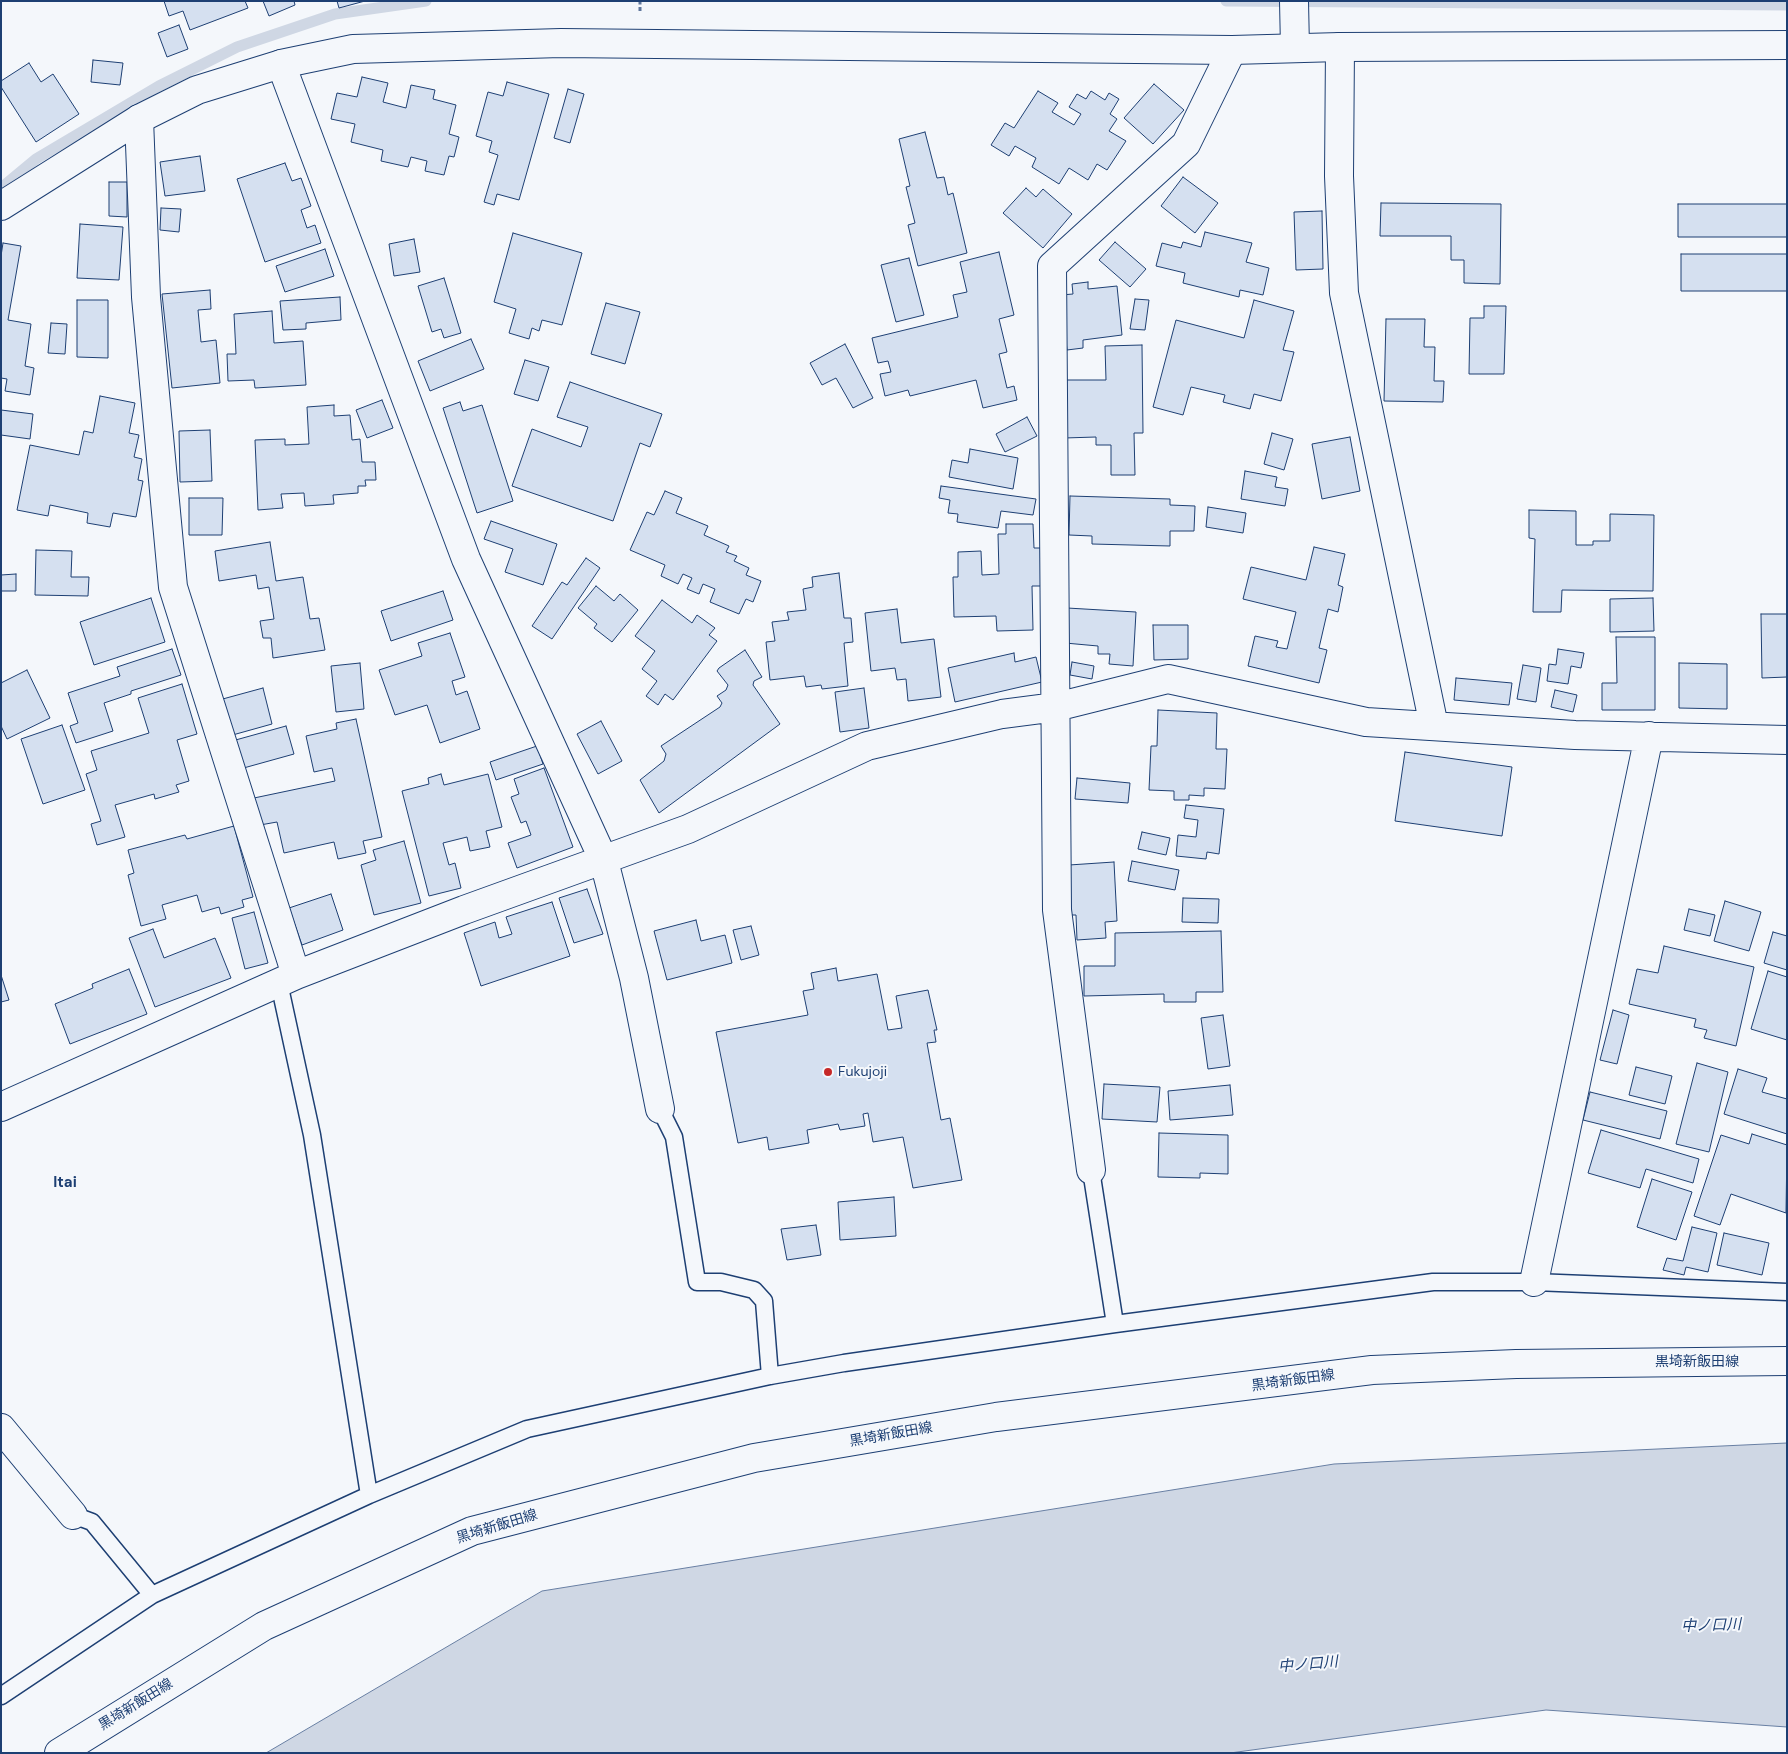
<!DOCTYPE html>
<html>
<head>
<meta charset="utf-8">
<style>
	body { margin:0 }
	#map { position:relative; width:1788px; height:1754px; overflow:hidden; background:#f4f7fb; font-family:"DM Sans",sans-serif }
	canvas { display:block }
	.frame { position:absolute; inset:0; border:2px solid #1d3f73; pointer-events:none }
</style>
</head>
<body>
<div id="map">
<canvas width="1788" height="1754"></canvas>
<div class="frame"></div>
</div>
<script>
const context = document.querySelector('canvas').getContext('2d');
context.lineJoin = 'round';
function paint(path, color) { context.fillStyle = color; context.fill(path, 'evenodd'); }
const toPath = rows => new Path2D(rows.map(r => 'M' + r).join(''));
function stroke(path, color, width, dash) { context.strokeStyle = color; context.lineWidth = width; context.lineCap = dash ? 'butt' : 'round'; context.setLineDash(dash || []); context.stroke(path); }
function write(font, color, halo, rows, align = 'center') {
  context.font = font + ' "DM Sans","Noto Sans JP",sans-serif'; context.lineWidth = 4; context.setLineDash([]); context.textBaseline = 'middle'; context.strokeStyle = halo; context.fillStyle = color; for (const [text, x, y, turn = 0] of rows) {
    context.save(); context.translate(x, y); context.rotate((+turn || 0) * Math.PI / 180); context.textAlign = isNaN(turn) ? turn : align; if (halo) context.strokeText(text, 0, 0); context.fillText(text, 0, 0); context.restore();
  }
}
const water = toPath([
	[1787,1443,1787,1727,1546,1710,1230,1753,266,1753,542,1591,1334,1464,1787,1443]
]);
paint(water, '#cfd7e4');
stroke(water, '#687fa3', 1);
stroke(toPath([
	[1226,1,1787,5],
	[1,188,36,159,159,86,237,47,335,14,426,1]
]), '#cfd7e4', 11);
const building = toPath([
	[164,1,245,1,248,8,190,30,183,11,169,16,164,1],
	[263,1,294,1,295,5,269,16,263,1],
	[337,1,365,1,339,8,337,1],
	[179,25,188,49,167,57,158,33,179,25],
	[93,60,123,63,120,85,91,82,93,60],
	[29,63,41,82,53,74,79,114,36,142,1,87,1,81,29,63],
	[362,77,388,83,383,102,406,108,411,85,435,90,433,99,456,105,449,134,459,137,454,157,449,156,444,175,425,171,427,161,411,157,408,167,381,161,383,150,351,142,355,124,331,119,337,93,357,97,362,77],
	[507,82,549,94,519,200,497,194,494,205,484,202,498,155,489,152,492,141,476,136,488,92,503,96,507,82],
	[1154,84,1184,110,1153,144,1124,118,1154,84],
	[568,89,584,94,570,143,554,138,568,89],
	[1038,91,1058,103,1052,112,1074,125,1081,114,1069,107,1077,94,1086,99,1091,91,1105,100,1109,93,1119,99,1110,114,1117,119,1109,131,1126,141,1107,170,1097,164,1088,180,1069,168,1059,184,1032,167,1036,158,1015,146,1009,156,991,145,1005,123,1014,128,1038,91],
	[925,132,937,178,944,177,948,195,953,193,967,253,918,266,908,225,915,223,906,187,910,186,899,139,925,132],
	[200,156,205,191,165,196,160,162,200,156],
	[285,163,292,181,301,178,311,206,301,210,307,228,315,225,321,243,265,262,237,179,285,163],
	[1183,177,1218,203,1195,233,1161,206,1183,177],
	[109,182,127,182,127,217,109,216,109,182],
	[1026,188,1036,197,1043,189,1072,214,1043,248,1003,213,1026,188],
	[1381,203,1501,204,1500,284,1464,283,1464,260,1451,260,1451,236,1380,236,1381,203],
	[1678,204,1787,204,1787,237,1678,237,1678,204],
	[161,208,181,209,179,232,160,230,161,208],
	[1322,211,1323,269,1296,270,1294,212,1322,211],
	[80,224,123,227,119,280,77,278,80,224],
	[1205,232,1252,243,1246,262,1269,268,1263,295,1240,290,1239,297,1183,283,1185,273,1156,266,1162,243,1181,248,1183,242,1201,247,1205,232],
	[513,233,582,253,562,325,542,320,539,331,532,328,529,339,509,333,516,309,494,302,513,233],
	[414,239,420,272,394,276,389,244,414,239],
	[1115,242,1146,269,1130,287,1099,260,1115,242],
	[3,243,21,246,8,320,31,324,25,366,34,368,30,395,5,391,7,379,1,378,1,256,3,243],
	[325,249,334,276,285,292,276,266,325,249],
	[999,252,1014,315,999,319,1007,352,999,354,1007,388,1014,386,1017,400,983,408,976,380,910,396,908,390,885,396,880,374,891,372,888,361,878,363,872,338,958,317,953,295,967,292,960,262,999,252],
	[1681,254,1787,254,1787,291,1681,291,1681,254],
	[909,258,924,315,896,322,881,265,909,258],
	[444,278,461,333,444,338,441,329,432,332,418,286,444,278],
	[1088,282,1088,289,1117,286,1122,335,1083,340,1083,348,1067,350,1061,295,1073,294,1072,284,1088,282],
	[210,290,211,309,198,310,201,342,216,340,220,383,172,388,162,294,210,290],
	[340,297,341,320,306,323,306,329,283,330,280,301,340,297],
	[1135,299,1149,300,1145,330,1130,329,1135,299],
	[77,300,108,300,108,358,77,357,77,300],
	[1254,300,1294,311,1283,350,1294,352,1281,401,1254,394,1250,409,1223,402,1225,395,1191,387,1183,415,1153,407,1176,320,1244,338,1254,300],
	[606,303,640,312,625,364,591,354,606,303],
	[1484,306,1506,306,1504,374,1469,374,1470,318,1484,318,1484,306],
	[272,311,274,343,303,341,306,385,255,388,254,380,228,381,227,354,236,354,234,314,272,311],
	[1386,319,1425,319,1424,347,1435,347,1434,381,1444,381,1443,402,1384,401,1386,319],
	[51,323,67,324,65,354,48,353,51,323],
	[471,339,484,369,430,391,418,361,471,339],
	[845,344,873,398,853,408,836,378,822,385,810,363,845,344],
	[1142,345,1143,433,1134,433,1135,475,1111,475,1111,445,1096,445,1096,437,1064,438,1063,380,1106,380,1105,346,1142,345],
	[525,360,549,367,538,401,514,394,525,360],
	[570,382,662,414,650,447,640,443,613,521,512,486,532,429,581,447,588,427,557,417,570,382],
	[100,396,135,403,129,433,139,435,134,457,142,459,138,480,143,481,136,517,113,513,110,527,87,523,88,513,50,505,48,516,17,510,30,445,79,455,84,431,93,433,100,396],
	[382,400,393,428,367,438,356,410,382,400],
	[460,402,463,411,482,405,513,501,477,513,443,408,460,402],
	[334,405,334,416,350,415,352,440,360,439,362,462,375,462,376,480,365,480,366,486,358,486,358,493,333,495,334,504,305,506,304,493,281,494,283,508,258,510,255,440,285,439,285,445,309,444,307,407,334,405],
	[1,410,33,414,30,439,1,435,1,410],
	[1027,417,1037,436,1005,452,996,434,1027,417],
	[210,430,212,481,180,482,179,431,210,430],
	[1272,433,1293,439,1284,470,1264,464,1272,433],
	[1350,437,1360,491,1322,499,1312,444,1350,437],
	[970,449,1018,458,1013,489,949,477,952,460,968,463,970,449],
	[1245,471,1277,477,1275,487,1288,489,1285,506,1241,499,1245,471],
	[941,486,1036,499,1033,515,1001,511,998,528,957,522,958,514,948,513,950,500,939,498,941,486],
	[665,491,682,498,676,513,708,526,704,535,729,546,726,552,737,556,734,561,749,568,746,575,761,581,753,602,746,599,739,614,710,602,715,589,703,584,699,594,687,589,692,578,683,574,678,584,661,576,665,565,630,550,647,512,654,515,665,491],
	[1070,496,1170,499,1170,505,1195,506,1194,531,1170,531,1170,546,1092,544,1092,536,1069,535,1070,496],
	[189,498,223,498,222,535,189,535,189,498],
	[1208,507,1246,513,1243,533,1206,527,1208,507],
	[1529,510,1576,511,1576,545,1593,545,1593,541,1610,541,1610,514,1654,515,1653,591,1562,590,1561,612,1533,612,1535,539,1529,538,1529,510],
	[491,521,557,544,543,585,505,572,513,549,484,539,491,521],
	[1006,524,1033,524,1034,548,1041,548,1041,586,1032,586,1033,630,997,631,996,616,954,617,953,577,958,577,958,552,981,551,982,575,999,574,998,534,1006,534,1006,524],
	[270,542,276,581,303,577,310,619,319,618,325,650,273,658,271,638,263,638,260,621,274,619,269,587,258,589,256,575,219,581,215,551,270,542],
	[1314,547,1345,554,1338,585,1343,587,1338,612,1328,609,1319,648,1327,650,1319,683,1248,666,1255,636,1278,641,1276,647,1287,649,1296,612,1243,599,1251,567,1306,580,1314,547],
	[36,550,72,551,71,577,89,577,88,596,35,595,36,550],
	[586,558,600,568,552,639,532,626,562,582,567,585,586,558],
	[839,573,844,618,851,618,853,642,844,643,848,686,822,689,821,685,806,687,804,676,770,680,766,642,775,641,772,622,789,620,787,612,806,610,803,589,813,587,812,577,839,573],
	[16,574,16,591,1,591,1,575,16,574],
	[596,586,614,601,620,594,638,610,612,642,594,628,597,624,578,608,596,586],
	[443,591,453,620,391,641,381,611,443,591],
	[151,598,165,642,94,665,80,622,151,598],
	[1653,598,1654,631,1610,632,1610,599,1653,598],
	[662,600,692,623,697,615,715,628,709,635,717,641,673,700,665,694,658,705,646,696,657,681,642,669,655,651,635,636,662,600],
	[1067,608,1136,612,1133,666,1109,664,1110,654,1098,654,1098,646,1065,643,1067,608],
	[897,609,901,643,934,639,941,697,908,701,906,679,897,680,895,668,871,671,865,613,897,609],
	[1761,614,1787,614,1787,677,1762,678,1761,614],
	[1153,625,1188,625,1188,659,1154,660,1153,625],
	[450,633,465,677,452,681,456,695,467,691,480,729,440,743,427,705,395,715,379,670,422,656,418,643,450,633],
	[1616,637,1655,637,1655,710,1602,710,1602,683,1617,683,1616,637],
	[172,649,181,675,131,691,131,694,104,703,113,731,76,743,70,726,78,723,68,693,120,676,117,667,172,649],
	[1558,649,1584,653,1581,668,1571,666,1568,684,1547,681,1549,664,1556,665,1558,649],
	[745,650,762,677,754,681,753,685,780,724,659,813,640,780,664,761,666,754,661,746,720,707,722,703,717,696,726,690,728,685,717,671,719,668,745,650],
	[1014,653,1015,662,1036,657,1042,682,955,702,948,668,1014,653],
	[1072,662,1094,666,1092,679,1070,675,1072,662],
	[360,663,364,709,336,712,331,666,360,663],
	[1679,663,1727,664,1727,709,1679,708,1679,663],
	[1523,665,1541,668,1536,702,1517,699,1523,665],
	[27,670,50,718,7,739,1,726,1,683,27,670],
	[1456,678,1512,683,1509,705,1454,700,1456,678],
	[182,684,197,734,177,740,189,781,176,785,179,792,155,799,154,794,115,805,125,837,97,845,91,824,101,821,86,774,97,770,91,751,149,733,138,698,182,684],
	[263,688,272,724,229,736,219,700,263,688],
	[864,688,869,728,840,732,835,692,864,688],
	[1555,690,1577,695,1573,712,1551,707,1555,690],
	[1158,710,1217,713,1216,749,1227,749,1225,789,1204,788,1204,796,1189,795,1189,800,1174,800,1174,791,1149,790,1151,746,1157,746,1158,710],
	[356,719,382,837,363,841,366,853,338,859,334,842,284,853,277,822,260,825,254,798,335,781,332,768,314,772,306,736,337,729,336,723,356,719],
	[601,721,622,761,598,774,577,734,601,721],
	[62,725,85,790,43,804,21,739,62,725],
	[286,726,294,754,240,769,232,741,286,726],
	[537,746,543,764,496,780,490,762,537,746],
	[1405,752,1512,767,1502,836,1395,821,1405,752],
	[544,768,573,847,517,868,508,843,531,835,526,821,521,823,511,797,519,794,514,779,544,768],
	[441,774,444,785,488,774,502,827,486,831,490,847,470,851,467,837,443,843,449,865,455,863,461,888,429,896,402,791,429,784,428,778,441,774],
	[1077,778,1130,783,1128,803,1075,799,1077,778],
	[1186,805,1224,809,1219,854,1207,852,1206,859,1176,856,1178,835,1196,837,1198,820,1184,818,1186,805],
	[234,826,253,897,242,900,244,907,221,914,219,907,202,912,197,895,162,905,166,919,141,926,128,875,134,873,128,850,185,835,187,839,234,826],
	[1142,832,1170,838,1166,855,1138,849,1142,832],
	[404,841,421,903,374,915,361,865,376,860,373,850,404,841],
	[1132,861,1179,870,1175,890,1128,881,1132,861],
	[1114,862,1117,921,1105,922,1106,938,1077,940,1076,915,1070,915,1069,865,1114,862],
	[587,889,603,934,574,943,559,898,587,889],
	[331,894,343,930,302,945,289,908,331,894],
	[1183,898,1219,899,1218,923,1182,922,1183,898],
	[1725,901,1761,912,1749,951,1714,941,1725,901],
	[552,902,570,956,481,986,464,933,495,922,499,938,512,934,506,917,552,902],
	[1689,909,1715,915,1710,936,1684,930,1689,909],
	[254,912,268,963,245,969,232,918,254,912],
	[696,920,701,941,725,935,732,963,667,980,654,931,696,920],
	[751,926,759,955,741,960,733,930,751,926],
	[153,929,164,958,215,938,231,978,155,1007,129,938,153,929],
	[1221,931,1223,992,1196,992,1196,1002,1164,1002,1164,994,1084,996,1084,966,1115,966,1115,933,1221,931],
	[1773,932,1787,936,1787,970,1764,963,1773,932],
	[1664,946,1754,967,1736,1046,1704,1038,1707,1030,1694,1027,1696,1019,1629,1004,1637,969,1658,973,1664,946],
	[836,968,838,981,877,974,888,1030,902,1028,896,996,928,990,937,1030,934,1030,936,1042,927,1043,941,1120,950,1118,962,1180,913,1188,903,1137,873,1142,868,1113,863,1114,865,1126,840,1130,838,1124,807,1130,809,1143,769,1150,767,1137,738,1143,716,1032,808,1015,803,991,814,989,811,973,836,968],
	[129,969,147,1014,70,1044,55,1004,93,988,92,984,129,969],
	[1768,971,1787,977,1787,1040,1751,1029,1768,971],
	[1,975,9,1000,1,1002,1,975],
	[1613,1010,1629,1015,1617,1064,1600,1060,1613,1010],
	[1223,1015,1230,1066,1208,1069,1201,1018,1223,1015],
	[1697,1063,1728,1072,1709,1152,1676,1144,1697,1063],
	[1636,1067,1672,1076,1665,1104,1629,1095,1636,1067],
	[1738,1069,1767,1078,1762,1092,1787,1099,1787,1134,1724,1114,1738,1069],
	[1104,1084,1160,1087,1157,1122,1102,1119,1104,1084],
	[1230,1085,1233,1115,1170,1120,1168,1091,1230,1085],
	[1590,1092,1667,1111,1660,1139,1583,1120,1590,1092],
	[1601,1130,1699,1159,1693,1183,1646,1169,1640,1188,1588,1173,1601,1130],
	[1159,1133,1228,1135,1228,1174,1200,1173,1200,1178,1158,1177,1159,1133],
	[1752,1134,1787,1145,1786,1213,1731,1194,1720,1225,1694,1216,1721,1135,1749,1144,1752,1134],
	[1652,1179,1692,1192,1676,1240,1637,1227,1652,1179],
	[894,1197,896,1236,840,1240,838,1202,894,1197],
	[816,1225,821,1255,787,1260,781,1229,816,1225],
	[1692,1227,1717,1233,1708,1272,1686,1267,1684,1275,1663,1270,1667,1258,1683,1261,1692,1227],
	[1724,1233,1769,1243,1762,1275,1717,1265,1724,1233]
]);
paint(building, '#d5e0f0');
stroke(building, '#1d3f73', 1);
const service = toPath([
	[279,983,312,1135,369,1495],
	[660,1109,674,1137,697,1282,721,1282,754,1290,764,1301,770,1376],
	[1091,1170,1115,1324],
	[73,1515,92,1522,152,1595],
	[1,1696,152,1595,369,1495,527,1429,770,1376,844,1363,1115,1324,1433,1282,1534,1282,1787,1292]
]);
const minor = toPath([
	[1294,1,1295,48],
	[1340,47,1339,176,1344,293,1434,726],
	[281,64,466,559,604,861,634,978,660,1109],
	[139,119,146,297,173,587,296,975],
	[1,1107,296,975,464,910,688,829,867,746,1002,714,1056,707,1168,679,1366,722,1575,735,1787,740],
	[1091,1170,1057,910,1052,266,1186,144,1232,50],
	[1534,1282,1649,736],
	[1,1428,73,1515]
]);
const tertiary = toPath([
	[1,206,139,119,197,90,281,64,353,49,561,43,1232,50,1340,47,1787,45]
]);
const secondary = toPath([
	[59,1753,264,1626,472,1531,754,1458,996,1417,1372,1370,1516,1364,1787,1361]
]);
stroke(service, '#1d3f73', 19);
stroke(minor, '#1d3f73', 30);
stroke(tertiary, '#1d3f73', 30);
stroke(secondary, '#1d3f73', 30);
stroke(toPath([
	[640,11,640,1]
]), '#5e769c', 3, [4, 2.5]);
stroke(service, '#f4f7fb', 16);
stroke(minor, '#f4f7fb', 28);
stroke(tertiary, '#f4f7fb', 28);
stroke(secondary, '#f4f7fb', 28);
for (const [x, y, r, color] of [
	[828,1072,5,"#c62828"]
]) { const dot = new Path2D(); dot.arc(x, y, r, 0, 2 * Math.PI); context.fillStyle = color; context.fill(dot); stroke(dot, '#f4f7fb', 2); }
write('14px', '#1d3f73', '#f4f7fb', [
	["Fukujoji",838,1072]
], 'left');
write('14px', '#1d3f73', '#f4f7fb', [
	["黒埼新飯田線",1697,1362],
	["黒埼新飯田線",1293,1381,-8],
	["黒埼新飯田線",891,1435,-10],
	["黒埼新飯田線",497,1527,-17],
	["黒埼新飯田線",136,1705,-32]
]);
write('bold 15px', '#1d3f73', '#f4f7fb', [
	["Itai",65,1183]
]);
write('italic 15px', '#1d3f73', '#f4f7fb', [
	["中ノ口川",1711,1626,-2],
	["中ノ口川",1308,1665,-5]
]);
</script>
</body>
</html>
